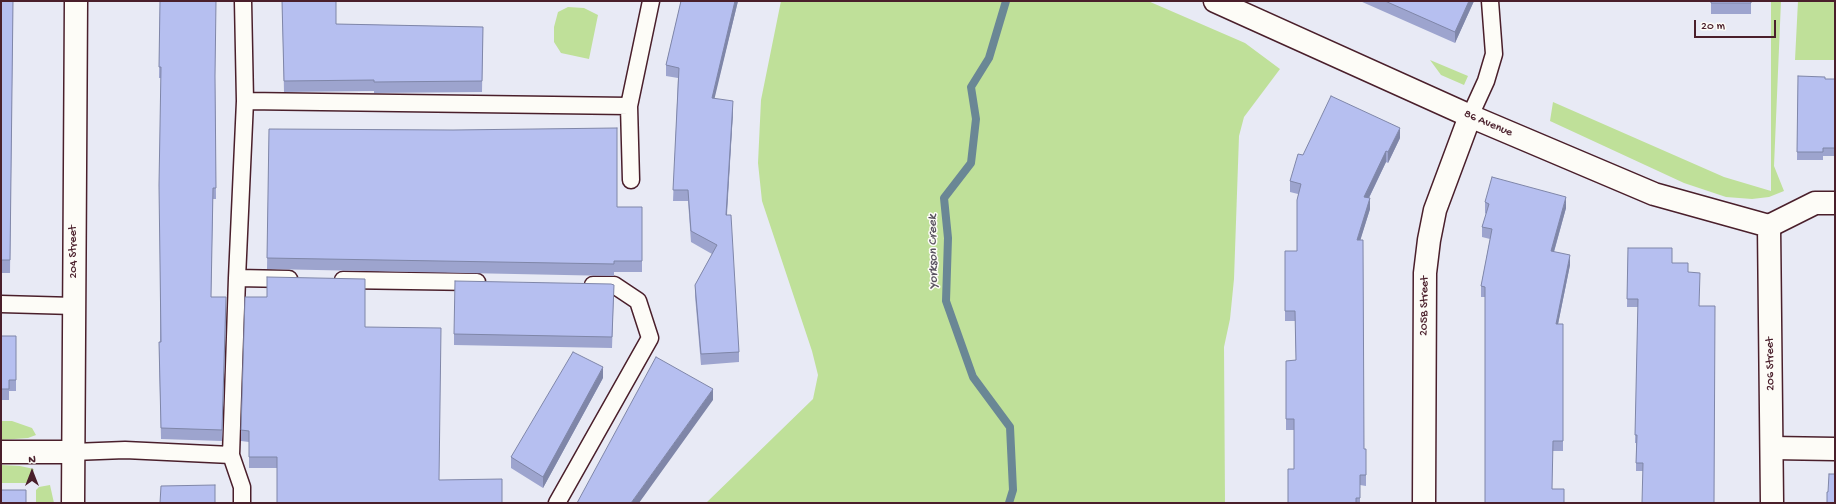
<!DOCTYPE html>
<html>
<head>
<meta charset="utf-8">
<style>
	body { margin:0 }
	#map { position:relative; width:1836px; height:504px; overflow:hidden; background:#e8eaf5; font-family:"Gochi Hand",sans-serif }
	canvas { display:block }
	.frame { position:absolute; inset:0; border:2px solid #4a1f2b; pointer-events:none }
	.north { position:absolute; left:12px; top:452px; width:40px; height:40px; -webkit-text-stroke:3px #fdfcf7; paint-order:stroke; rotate:0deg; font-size:11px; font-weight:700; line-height:16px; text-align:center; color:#4a1f2b }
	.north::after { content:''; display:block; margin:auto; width:14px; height:18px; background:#4a1f2b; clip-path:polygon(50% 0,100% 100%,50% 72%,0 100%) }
	.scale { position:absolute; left:1694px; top:20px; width:82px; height:18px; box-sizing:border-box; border:2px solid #4a1f2b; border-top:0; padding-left:5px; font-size:12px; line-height:14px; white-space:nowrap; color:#4a1f2b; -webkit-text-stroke:3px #fdfcf7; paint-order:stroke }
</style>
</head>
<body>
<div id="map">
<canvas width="1836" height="504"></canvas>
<div class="frame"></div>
<div class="north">N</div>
<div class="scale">20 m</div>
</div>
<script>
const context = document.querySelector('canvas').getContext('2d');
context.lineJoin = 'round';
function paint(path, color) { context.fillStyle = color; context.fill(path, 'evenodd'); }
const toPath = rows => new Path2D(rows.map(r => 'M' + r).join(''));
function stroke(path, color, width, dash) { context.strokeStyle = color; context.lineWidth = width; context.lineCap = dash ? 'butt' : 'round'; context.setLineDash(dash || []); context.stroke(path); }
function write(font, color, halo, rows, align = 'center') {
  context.font = font + ' "Gochi Hand",sans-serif'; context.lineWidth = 3; context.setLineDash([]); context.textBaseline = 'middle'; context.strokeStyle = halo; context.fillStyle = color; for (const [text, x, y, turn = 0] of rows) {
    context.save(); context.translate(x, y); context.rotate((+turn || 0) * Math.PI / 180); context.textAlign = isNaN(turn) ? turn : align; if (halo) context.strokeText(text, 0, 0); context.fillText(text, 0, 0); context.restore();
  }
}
paint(toPath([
	[781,1,1148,1,1245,43,1280,69,1244,117,1239,136,1234,279,1230,319,1224,347,1225,503,706,503,813,399,818,375,812,351,762,201,758,163,761,100],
	[1771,1,1781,1,1774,166,1784,191,1769,197,1752,199,1726,197,1684,183,1550,121,1553,102,1724,177,1771,191],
	[1798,1,1835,1,1835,60,1795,60],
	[568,7,584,8,598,15,589,59,561,53,554,42,554,27,558,12],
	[1430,60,1468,76,1464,85,1441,75],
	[1,421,12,421,32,428,36,435,28,438,1,440],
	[1,465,20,466,34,469,30,483,1,483],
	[50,485,54,503,36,503,36,490,39,487]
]), '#bfe099');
stroke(toPath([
	[1006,1,989,58,971,87,976,119,971,163,944,198,948,238,946,301,973,377,1010,427,1013,490,1009,503]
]), '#6a8795', 8);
const lane = toPath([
	[245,101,629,106,651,1],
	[629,106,631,180],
	[1470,116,1486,81,1494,54,1490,1],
	[237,278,245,101,243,1],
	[343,280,477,282],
	[1,304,74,306],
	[73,452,125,450,231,455],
	[242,503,242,487,231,455,237,278,289,279],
	[557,503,650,338,638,301,614,285,593,285]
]);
const street = toPath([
	[1769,226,1815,203,1835,203],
	[1772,448,1835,449],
	[1,452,73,452],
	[1424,503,1425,273,1429,240,1435,210,1470,116]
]);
const secondary = toPath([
	[1215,1,1470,116,1654,194,1769,226,1772,503],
	[73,503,76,1]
]);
stroke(lane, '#4a1f2b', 19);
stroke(street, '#4a1f2b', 25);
stroke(secondary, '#4a1f2b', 25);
stroke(lane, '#fdfcf7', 16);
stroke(street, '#fdfcf7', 22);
stroke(secondary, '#fdfcf7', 22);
paint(toPath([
	[1,1,13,1,10,273,1,273],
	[160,1,215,83,216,199,213,199,211,297,226,308,222,441,161,439,159,353,160,342,161,78,159,78],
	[282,1,336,24,483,27,482,92,374,93,374,91,284,92],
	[681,1,738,1,714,98,733,112,727,215,739,352,739,362,701,365,695,296,695,285,712,254,691,242,688,201,673,201,678,78,666,76,666,65],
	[1360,1,1474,1,1455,43],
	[1711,1,1751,1,1751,14,1711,14],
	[1798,76,1825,79,1835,79,1835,156,1823,156,1823,160,1797,160],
	[269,129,617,207,642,207,642,272,614,272,614,276,267,269],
	[1400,138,1388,163,1386,162,1369,198,1370,209,1360,240,1364,449,1366,449,1366,486,1360,485,1360,503,1288,503,1294,469,1294,430,1286,430,1286,361,1296,360,1295,321,1285,321,1285,251,1297,251,1298,194,1290,192,1290,181,1303,155],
	[1485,202,1566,208,1554,252,1570,265,1558,324,1563,324,1563,451,1553,451,1485,503,1485,297,1481,297,1481,286,1490,239,1482,237,1482,227,1486,214,1485,213],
	[1628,248,1672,248,1643,471,1636,471,1636,443,1635,443,1638,307,1627,307],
	[365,279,277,468,249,468,249,442,241,441,241,430,267,297],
	[614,285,612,348,454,345,454,334],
	[1,336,16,336,16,391,9,391,9,400,1,400],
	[603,378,543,488,511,468,511,457]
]), '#9da4ce');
paint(toPath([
	[735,1,738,1,712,109,712,98],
	[1469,1,1474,1,1455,43,1455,32],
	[733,101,733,112,726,226,726,215],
	[1400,128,1400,138,1388,163,1388,152],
	[1386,151,1386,162,1364,208,1364,197],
	[1566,197,1566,208,1551,262,1551,251],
	[1370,198,1370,209,1357,251,1357,240],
	[1570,255,1570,265,1556,334,1556,324],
	[226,297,226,308,222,441,222,430],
	[603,367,603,378,543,488,543,477],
	[713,389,713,400,639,503,631,503]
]), '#7f86a8');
const building = toPath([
	[1,1,13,1,10,260,1,260,1,1],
	[160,1,216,1,215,76,216,188,213,188,211,297,226,297,222,430,161,428,159,342,161,342,159,185,161,67,159,67,160,1],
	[282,1,336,1,336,24,483,27,482,81,374,82,374,80,284,81,282,1],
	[681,1,735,1,712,98,733,101,726,215,731,215,739,352,701,354,695,285,717,245,691,231,688,190,673,190,679,68,666,65,681,1],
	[1385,1,1469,1,1455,32,1385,1],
	[1711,1,1751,1,1751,3,1711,3,1711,1],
	[1798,76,1825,77,1825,79,1835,79,1835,148,1823,148,1823,152,1797,152,1798,76],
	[1331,96,1400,128,1388,152,1386,151,1364,197,1370,198,1357,240,1363,240,1364,449,1366,449,1366,475,1360,475,1360,498,1356,498,1356,503,1288,503,1288,469,1294,469,1294,419,1286,419,1286,361,1296,360,1295,311,1285,311,1285,251,1297,251,1297,200,1301,184,1290,181,1298,154,1303,155,1331,96],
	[617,128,617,207,642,207,642,261,614,261,614,264,267,258,269,129,453,130,617,128],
	[1492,177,1566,197,1551,251,1570,255,1556,324,1563,324,1563,441,1553,441,1552,489,1564,489,1564,503,1485,503,1485,287,1481,286,1492,229,1482,227,1489,204,1485,202,1492,177],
	[1628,248,1672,248,1672,263,1688,263,1688,272,1700,273,1699,306,1715,306,1714,503,1642,503,1643,463,1636,463,1637,435,1635,435,1638,299,1627,299,1628,248],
	[267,277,365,279,365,327,441,328,439,480,502,479,502,503,277,503,277,457,249,457,249,431,241,430,245,297,267,297,267,277],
	[455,281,611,284,614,285,612,337,454,334,455,281],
	[1,336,16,336,16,380,9,380,9,389,1,389,1,336],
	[573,352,603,367,543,477,511,457,573,352],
	[656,357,713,389,631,503,577,503,656,357],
	[1829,474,1835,474,1835,503,1827,503,1827,492,1828,492,1829,474],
	[215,485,215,503,160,503,161,486,215,485],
	[1,490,26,490,26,503,1,503,1,490]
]);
paint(building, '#b6bff0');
stroke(building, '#7f86a8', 1);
write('12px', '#4a1f2b', '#fdfcf7', [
	["86 Avenue",1488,124,23],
	["204 Street",74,252,-90],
	["205B Street",1425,306,-89],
	["206 Street",1771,364,-91]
]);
write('italic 13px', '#5a5360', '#fdfcf7', [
	["Yorkson Creek",934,252,-91]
]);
</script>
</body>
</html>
